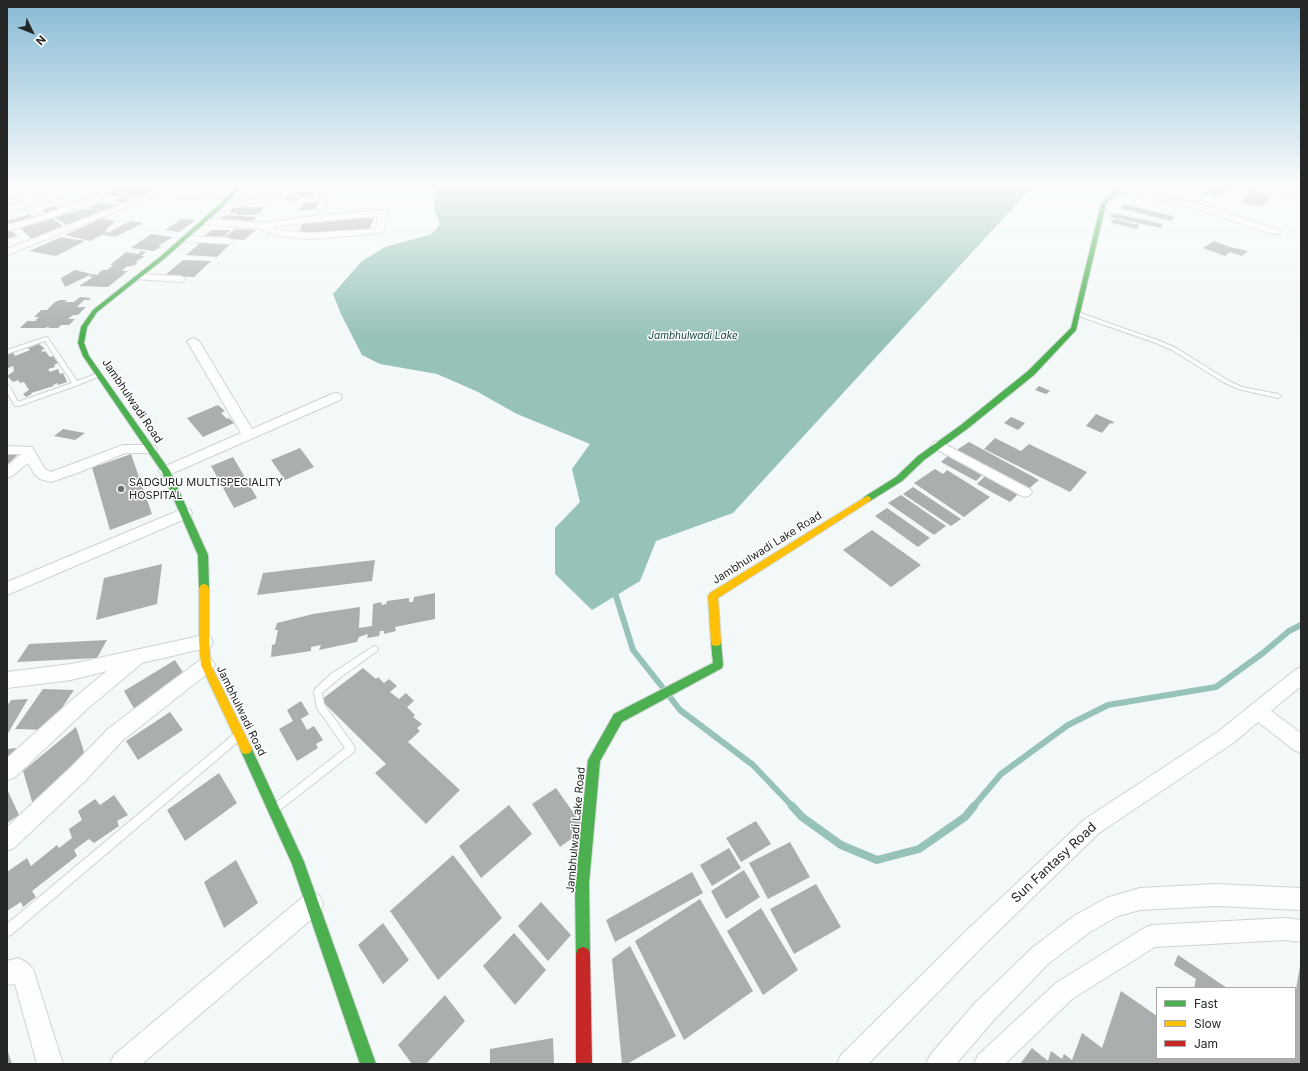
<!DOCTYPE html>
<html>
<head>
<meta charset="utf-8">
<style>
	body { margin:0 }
	#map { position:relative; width:1308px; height:1071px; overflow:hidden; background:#f3f9f8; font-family:Inter,sans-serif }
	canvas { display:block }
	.frame { position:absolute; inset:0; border:8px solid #242726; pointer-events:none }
	.legend { position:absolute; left:1156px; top:987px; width:140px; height:72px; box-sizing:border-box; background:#fff; border:1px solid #a7a9a8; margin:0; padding:5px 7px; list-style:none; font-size:12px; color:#242726 }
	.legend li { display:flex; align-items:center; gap:8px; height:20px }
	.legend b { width:20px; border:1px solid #a7a9a8 }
	.north { position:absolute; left:12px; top:12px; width:40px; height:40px; -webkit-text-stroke:3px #fff; paint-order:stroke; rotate:133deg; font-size:11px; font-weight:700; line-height:16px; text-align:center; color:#242726 }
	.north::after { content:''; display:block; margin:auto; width:14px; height:18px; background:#242726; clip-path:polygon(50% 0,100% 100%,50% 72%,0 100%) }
</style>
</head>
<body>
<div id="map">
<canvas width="1308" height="1071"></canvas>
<div class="frame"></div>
<ul class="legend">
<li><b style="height:5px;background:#4caf50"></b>Fast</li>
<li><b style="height:5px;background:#ffc107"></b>Slow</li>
<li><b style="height:5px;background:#c62828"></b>Jam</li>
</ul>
<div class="north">N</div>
</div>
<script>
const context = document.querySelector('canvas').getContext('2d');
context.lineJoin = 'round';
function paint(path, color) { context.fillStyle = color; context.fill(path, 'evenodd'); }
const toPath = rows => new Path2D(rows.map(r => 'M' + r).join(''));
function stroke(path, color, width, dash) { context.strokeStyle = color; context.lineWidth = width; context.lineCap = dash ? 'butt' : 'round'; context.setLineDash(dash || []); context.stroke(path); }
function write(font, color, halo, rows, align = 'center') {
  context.font = font + ' Inter,sans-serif'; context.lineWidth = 3; context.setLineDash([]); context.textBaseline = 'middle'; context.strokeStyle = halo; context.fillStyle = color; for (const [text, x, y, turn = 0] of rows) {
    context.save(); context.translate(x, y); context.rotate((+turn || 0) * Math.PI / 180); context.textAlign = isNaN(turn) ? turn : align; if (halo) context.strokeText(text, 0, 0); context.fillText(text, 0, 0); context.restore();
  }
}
paint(toPath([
	[436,187,1032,187,733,513,656,541,640,581,592,610,555,574,555,528,580,502,572,469,590,444,517,414,476,391,437,374,380,364,362,355,341,314,333,294,361,262,385,247,432,234,440,224,434,209]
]), '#97c2b9');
stroke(toPath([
	[616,596,633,650,663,688],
	[669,696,680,710,753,765,793,807],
	[973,807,1001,774,1068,725,1108,705,1216,687,1263,653,1289,631,1301,625]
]), '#97c2b9', 6);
stroke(toPath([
	[792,806,802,817,841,845,877,860,919,849,965,817,974,806]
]), '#97c2b9', 8);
paint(toPath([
	[119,187,140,187,155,188,141,198,106,195],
	[1210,187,1220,187,1228,189,1219,197,1204,193],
	[1251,190,1272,195,1261,207,1240,202],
	[311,191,315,195,301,198,298,194],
	[294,195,298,199,289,201,285,197],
	[120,197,137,200,129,204,111,201],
	[101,202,125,206,110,212,88,208],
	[305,202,319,202,313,210,299,210],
	[1124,204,1175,217,1171,221,1120,208],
	[54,206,61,210,46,214,41,210],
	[235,207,265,207,258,214,251,215,236,215,238,213,229,213],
	[84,209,100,211,104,214,86,220,73,212],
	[72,212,85,220,68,226,55,218],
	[1112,213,1163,224,1161,228,1110,217],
	[30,214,33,218,10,224,7,221],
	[226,215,257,217,250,223,218,220],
	[52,218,66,228,33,240,20,228],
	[102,218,115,221,105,231,109,232,90,241,65,235],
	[368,218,374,218,370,229,298,234,303,223,318,222,318,223,326,222,327,220],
	[182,219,196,220,179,232,165,230],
	[1114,219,1139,225,1137,229,1111,223],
	[130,221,143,223,115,237,104,235],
	[235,229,256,230,244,240,223,238],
	[11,230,17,236,7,239,7,231],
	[212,230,231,230,223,237,204,236],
	[151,234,173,237,158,246,162,246,154,251,131,248],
	[61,237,85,241,56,256,29,251],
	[1214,241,1230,247,1248,251,1242,256,1230,252,1225,256,1203,248],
	[201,242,231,243,217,257,186,255],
	[141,251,146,252,141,256,145,256,135,262,138,262,135,265,126,267,122,271,128,271,108,287,79,286,93,277,89,277,92,274,97,275,102,270,107,270,113,265,110,265,126,252,138,254],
	[183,260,211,261,194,277,164,276],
	[75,270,92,274,65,287,61,278],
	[80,297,91,298,89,300,84,300,77,307,86,307,78,315,73,315,68,319,75,319,69,325,61,325,58,328,48,328,50,326,45,328,20,328,27,321,35,321,39,317,34,317,41,310,47,310,55,302,60,300,67,300,65,302,74,302],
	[39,344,45,349,41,350,43,352,45,351,50,357,53,356,58,363,54,365,55,367,48,369,50,372,58,369,60,374,63,373,67,382,58,385,58,383,53,385,54,386,31,393,32,394,26,397,23,394,29,390,24,382,20,383,18,380,13,382,7,376,14,371,13,366,8,368,7,366,8,361,7,355,13,352,15,356,30,350,28,348],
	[1039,386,1050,391,1046,394,1035,390],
	[218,405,225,411,221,413,227,419,229,418,234,423,203,437,187,418],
	[1096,414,1114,422,1112,424,1110,423,1102,433,1086,426],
	[1011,417,1025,423,1018,430,1004,423],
	[63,429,85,433,75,440,54,436],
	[995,438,1021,451,1029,444,1087,472,1070,492,984,449],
	[969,442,1039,480,1026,491,955,451],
	[300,448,314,467,285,480,271,460],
	[7,452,20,452,7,465],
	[131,454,152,514,110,530,91,464,99,461,100,465],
	[950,454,985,472,976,481,941,462],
	[233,457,257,498,234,508,211,466],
	[935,469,943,474,947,470,990,497,964,517,914,483],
	[987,474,1021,491,1010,502,977,484],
	[913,487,961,519,951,526,903,494],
	[901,495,946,526,934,535,888,503],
	[887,508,930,538,918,547,875,516],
	[872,530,921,565,891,587,843,550],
	[375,560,372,581,257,595,263,573],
	[162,564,157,604,96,620,104,578],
	[435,593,435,619,395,627,396,631,384,634,384,631,380,631,379,636,367,638,368,634,359,637,357,642,319,650,321,645,311,647,311,651,271,657,272,645,275,644,278,630,275,630,277,623,313,614,360,607,359,628,372,626,373,604,381,602,382,605,386,604,387,601,409,598,409,602,413,602,414,597],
	[107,640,97,658,17,662,29,644],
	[175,660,186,677,136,712,124,691],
	[363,668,376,679,378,677,384,683,389,679,397,686,390,692,399,699,406,693,414,701,407,707,415,715,413,717,422,724,417,728,420,731,408,742,460,790,426,824,375,773,386,764,321,700],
	[43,689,74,690,47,730,15,729],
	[28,699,7,735,7,706,11,700],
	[301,701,309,714,301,719,307,730,314,726,323,740,316,744,318,748,297,761,279,729,293,721,287,710],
	[170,712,183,730,138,760,126,741],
	[76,727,86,758,33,805,23,771],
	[16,748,7,766,7,749],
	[219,773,237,803,185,841,167,810],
	[556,788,585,829,560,847,532,804],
	[7,789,19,815,7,823],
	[114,795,128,815,117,821,119,826,94,843,89,839,74,850,77,856,32,891,36,897,23,907,21,902,7,911,7,872,27,858,31,866,57,845,59,848,72,838,69,829,82,820,78,811,95,799,100,805],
	[509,805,532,834,481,878,459,846],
	[756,821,771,844,741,862,726,838],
	[790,842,810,877,768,899,749,863],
	[729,848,741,868,712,886,700,865],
	[453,855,502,918,438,980,390,911],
	[236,860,258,903,224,928,204,882],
	[744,870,760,897,726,919,711,891],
	[692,872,703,893,615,942,606,920],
	[816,884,841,927,794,954,770,909],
	[700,899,753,991,684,1040,635,941],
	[541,902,571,935,548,961,518,926],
	[761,908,798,970,763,995,727,931],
	[383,923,409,960,383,984,358,945],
	[514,933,546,970,515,1005,483,966],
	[630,946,676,1036,627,1064,622,1064,612,959],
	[1178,955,1227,988,1194,988,1196,979,1174,965],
	[1300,966,1301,1064,1020,1064,1032,1048,1048,1061,1051,1051,1062,1059,1064,1054,1072,1060,1082,1033,1102,1048,1121,991,1157,1016,1157,1058,1295,1058,1295,995],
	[445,995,465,1021,426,1064,412,1064,398,1045],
	[553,1038,554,1064,490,1064,490,1049],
	[7,1049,12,1064,7,1064]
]), '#aaaeae');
const lane = toPath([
	[330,187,337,187,328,190,328,188,330,187],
	[230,195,232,196,231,197,177,199,175,198,177,197,230,195],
	[1076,313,1080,313,1160,341,1176,348,1229,381,1242,387,1278,394,1281,396,1278,398,1238,389,1225,383,1172,350,1156,343,1076,315,1076,313],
	[46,337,48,338,77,381,99,373,102,375,78,385,19,406,15,406,7,392,7,385,10,387,18,402,72,383,45,341,7,354,7,350,46,337],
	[374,646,377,647,378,649,377,651,337,680,322,693,324,704,354,746,355,749,354,752,280,810,277,812,274,810,272,807,274,804,345,748,317,708,314,692,315,689,331,674,374,646],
	[237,733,240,734,241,737,240,740,11,935,7,936,7,924,234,734,237,733]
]);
const street = toPath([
	[70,187,82,187,55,200,7,213,7,207,28,200,7,205,7,199,29,194,40,195,40,198,70,187],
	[165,187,177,187,7,255,7,249,165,187],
	[301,187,318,187,218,212,214,209,218,206,301,187],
	[321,187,332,187,333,193,323,209,320,210,316,207,325,193,325,190,321,187],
	[1117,187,1124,187,1199,204,1279,230,1281,232,1279,234,1273,234,1194,208,1117,191,1117,187],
	[1251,187,1267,187,1301,195,1301,201,1251,187],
	[103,192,106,193,107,195,106,197,49,219,7,231,7,225,43,215,103,192],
	[383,210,387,213,383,233,310,239,274,235,262,229,204,224,200,221,204,218,264,223,305,217,383,210],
	[378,216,376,229,310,233,276,230,273,227,305,223,378,216],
	[184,236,229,238,234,241,229,244,181,241,179,239,184,236],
	[139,274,181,276,186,279,181,282,135,279,134,277,139,274],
	[193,338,199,341,252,429,332,394,336,393,340,394,342,397,340,400,171,474,166,476,161,474,159,471,161,468,241,433,187,341,193,338],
	[939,441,1030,489,1032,492,1030,495,1025,497,1020,495,934,448,932,445,934,442,939,441],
	[123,445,150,445,155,446,157,449,155,452,150,453,125,453,80,472,51,482,40,479,35,475,28,463,12,476,7,478,7,466,21,454,7,454,7,446,32,447,45,469,51,472,123,445],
	[185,508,190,509,192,513,190,517,7,595,7,582,185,508],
	[204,635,210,637,213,642,210,647,142,663,86,710,14,778,7,780,7,758,74,698,107,671,71,680,7,688,7,672,71,664,204,635],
	[206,658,212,660,215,665,212,670,123,740,86,780,14,848,7,851,7,827,72,766,109,728,200,660,206,658],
	[1301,667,1301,686,1271,711,1301,733,1301,753,1294,750,1258,722,1233,743,1099,833,983,946,868,1064,837,1064,841,1055,967,930,1085,819,1219,731,1295,670,1301,667],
	[1216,884,1301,888,1301,910,1216,906,1140,910,1118,916,1090,932,1048,964,993,1021,956,1064,926,1064,930,1055,975,1003,1032,948,1074,916,1106,898,1140,888,1216,884],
	[312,893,320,896,323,904,320,912,142,1064,110,1064,114,1055,304,896,312,893],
	[1285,918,1301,920,1301,942,1285,940,1155,947,1072,999,1005,1064,974,1064,978,1055,1056,983,1144,928,1152,925,1285,918],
	[18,958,26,962,33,969,63,1064,37,1064,15,984,7,985,7,961,18,958]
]);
const fast = toPath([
	[235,187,240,187,223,207,165,258,97,312,87,327,84,343,89,356,170,471,208,555,209,588,207,591,204,592,201,591,199,588,198,555,162,472,83,356,78,343,81,327,93,310,161,256,219,205,235,187],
	[1119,187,1124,187,1106,204,1076,330,1034,375,967,429,924,460,902,481,870,501,864,501,863,499,864,497,896,477,918,456,961,425,1028,371,1071,328,1101,204,1119,187],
	[716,638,720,639,721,642,723,665,722,668,622,722,600,761,589,883,590,954,588,959,583,961,578,959,576,954,575,883,588,760,614,714,713,663,711,642,712,639,716,638],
	[246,744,250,745,304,862,376,1064,360,1064,292,864,240,749,242,745,246,744]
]);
const slow = toPath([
	[867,496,870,497,871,499,870,501,718,598,721,642,720,645,716,646,712,645,711,642,708,596,710,593,867,496],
	[204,584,207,585,209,588,209,642,211,665,252,749,250,753,246,754,242,753,201,665,199,642,199,588,201,585,204,584]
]);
const jam = toPath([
	[583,947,588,949,590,954,592,1064,576,1064,576,954,578,949,583,947]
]);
stroke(lane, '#cfd4d3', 2);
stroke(street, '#cfd4d3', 2);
stroke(fast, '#cfd4d3', 2);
stroke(slow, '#cfd4d3', 2);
stroke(jam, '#cfd4d3', 2);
paint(lane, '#fdfefe');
paint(street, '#fdfefe');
paint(fast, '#4caf50');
paint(slow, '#ffc107');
paint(jam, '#c62828');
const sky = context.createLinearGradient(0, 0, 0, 337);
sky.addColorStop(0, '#87bad5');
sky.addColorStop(0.55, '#fafcfc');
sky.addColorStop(1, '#fafcfc00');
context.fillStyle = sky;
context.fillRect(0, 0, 1308, 337);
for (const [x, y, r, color] of [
	[121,489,4,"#6c7070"]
]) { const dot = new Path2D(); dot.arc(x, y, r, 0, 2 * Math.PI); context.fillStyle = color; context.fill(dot); stroke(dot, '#fff', 1.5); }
write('italic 10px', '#0c423b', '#fff', [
	["Jambhulwadi Lake",693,336]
]);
write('11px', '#242726', '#fff', [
	["Jambhulwadi Road",132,401,56],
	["Jambhulwadi Lake Road",767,548,-32],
	["Jambhulwadi Road",241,711,64],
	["Jambhulwadi Lake Road",576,830,-85]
]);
write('11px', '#242726', '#fff', [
	["SADGURU MULTISPECIALITY",129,483],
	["HOSPITAL",129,496]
], 'left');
write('13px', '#242726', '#fff', [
	["Sun Fantasy Road",1054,863,-43]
]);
</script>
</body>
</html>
